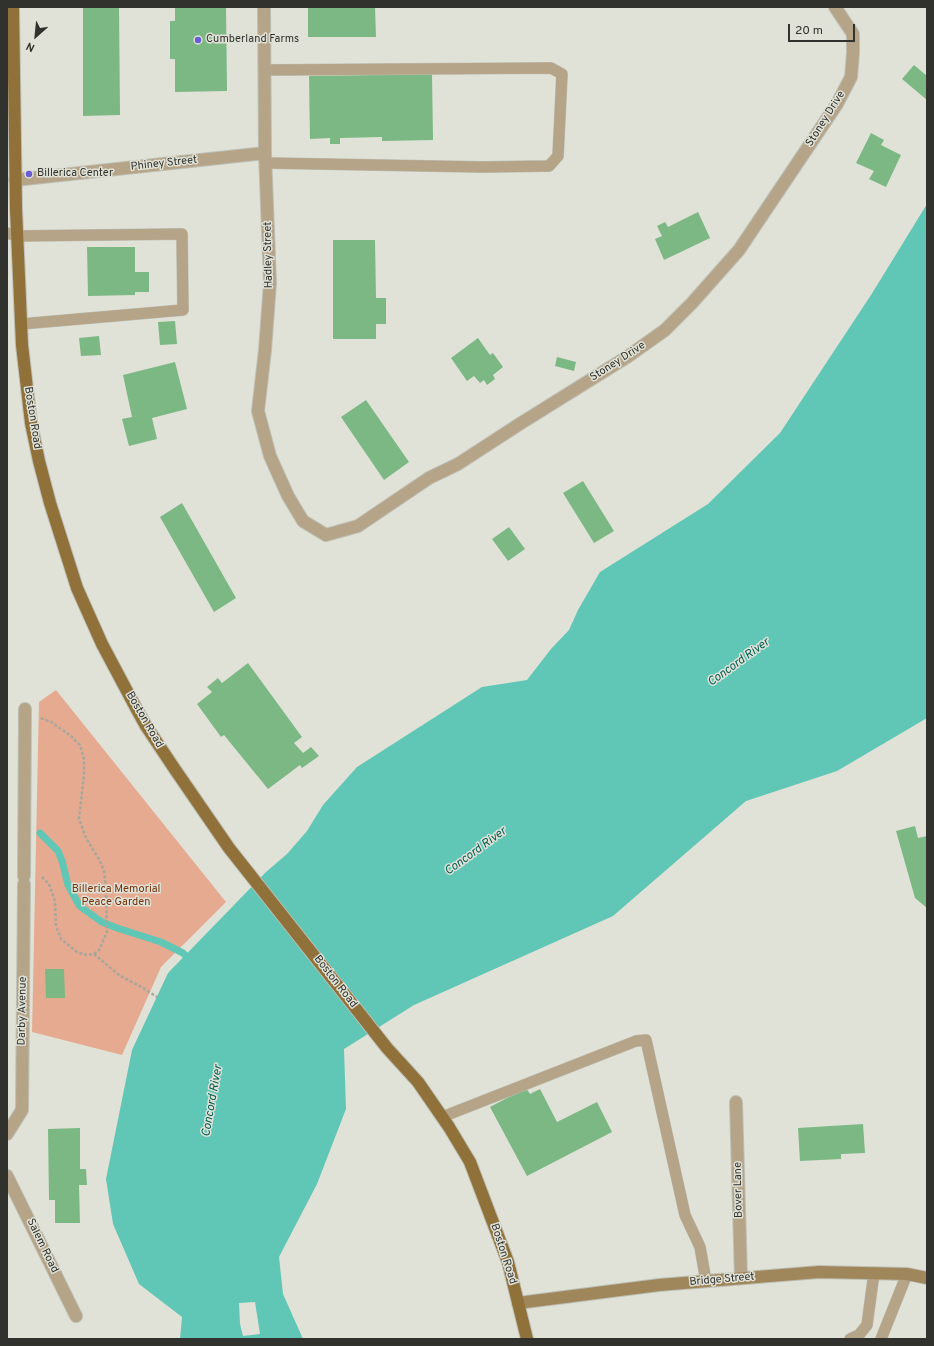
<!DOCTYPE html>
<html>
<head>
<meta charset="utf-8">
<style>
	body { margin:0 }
	#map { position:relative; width:934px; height:1346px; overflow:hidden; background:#e0e2d7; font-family:Overpass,sans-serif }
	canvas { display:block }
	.frame { position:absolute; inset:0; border:8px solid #31312d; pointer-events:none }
	.north { position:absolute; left:16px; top:16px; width:40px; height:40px; -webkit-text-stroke:3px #e0e2d7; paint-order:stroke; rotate:207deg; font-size:11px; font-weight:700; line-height:16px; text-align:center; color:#31312d }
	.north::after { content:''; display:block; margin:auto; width:14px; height:18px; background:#31312d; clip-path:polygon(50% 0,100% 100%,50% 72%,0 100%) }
	.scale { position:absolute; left:788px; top:24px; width:67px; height:18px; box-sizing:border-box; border:2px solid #31312d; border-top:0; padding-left:5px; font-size:12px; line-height:14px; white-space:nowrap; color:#31312d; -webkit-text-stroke:3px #e0e2d7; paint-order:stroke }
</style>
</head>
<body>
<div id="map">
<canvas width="934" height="1346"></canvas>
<div class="frame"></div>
<div class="north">N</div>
<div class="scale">20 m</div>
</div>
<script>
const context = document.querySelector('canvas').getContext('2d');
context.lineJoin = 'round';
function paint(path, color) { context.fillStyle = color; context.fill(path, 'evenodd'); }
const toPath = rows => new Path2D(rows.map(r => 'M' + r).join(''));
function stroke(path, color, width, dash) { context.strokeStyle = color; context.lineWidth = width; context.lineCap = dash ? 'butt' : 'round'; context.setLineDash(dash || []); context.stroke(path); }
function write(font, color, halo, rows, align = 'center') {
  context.font = font + ' Overpass,sans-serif'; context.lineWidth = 3; context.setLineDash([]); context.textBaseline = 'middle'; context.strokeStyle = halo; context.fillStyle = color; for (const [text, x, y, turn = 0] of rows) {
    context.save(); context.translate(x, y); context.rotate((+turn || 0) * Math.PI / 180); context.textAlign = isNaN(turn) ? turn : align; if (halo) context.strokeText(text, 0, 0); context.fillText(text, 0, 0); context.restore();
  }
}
paint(toPath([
	[56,690,226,902,161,967,122,1055,32,1032,39,702]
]), '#e5aa8f');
paint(toPath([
	[927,204,927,718,837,771,746,801,613,916,414,1005,344,1049,346,1109,317,1184,279,1257,283,1294,303,1339,180,1339,182,1317,139,1284,113,1224,106,1179,132,1050,168,973,266,872,287,854,307,831,323,805,357,767,482,687,527,680,551,649,569,630,578,610,600,572,708,504,780,433,871,295],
	[255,1302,260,1334,243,1336,240,1324,239,1303]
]), '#60c6b6');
stroke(toPath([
	[40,833,58,851,62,861,68,885,79,905,85,910,102,922,117,928,161,942,183,953,192,962]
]), '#60c6b6', 7);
paint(toPath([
	[83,7,119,7,120,115,83,116],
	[175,7,226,7,227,91,175,92,175,59,170,59,170,21,175,21],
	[308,7,375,7,376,37,308,37],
	[914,65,927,76,927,100,902,79],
	[432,74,433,140,382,141,382,137,340,138,340,144,330,144,330,138,310,139,309,76],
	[871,133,884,140,881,145,901,155,886,187,869,179,874,171,856,163],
	[698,212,710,238,664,260,655,239,662,236,657,226,665,222,668,227],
	[333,240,375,240,376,298,386,298,386,324,376,324,376,339,333,339],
	[87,247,135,247,135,272,149,272,149,292,135,292,135,295,88,296],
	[175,321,177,344,160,345,158,322],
	[99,336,101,355,81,356,79,338],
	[478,338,490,355,493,353,503,367,493,375,495,379,487,385,484,380,480,383,474,376,467,381,451,358],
	[557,357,576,362,574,371,555,366],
	[175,362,187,409,152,418,157,439,129,446,122,419,132,417,123,375],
	[366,400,409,462,384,480,341,417],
	[583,481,614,531,594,543,563,493],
	[182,503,236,598,214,612,160,517],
	[509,527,525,549,508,561,492,539],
	[248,663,302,737,294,743,303,753,311,747,319,756,302,768,300,765,268,789,224,735,221,737,197,704,212,692,207,687,218,678,222,683],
	[915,826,918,838,927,836,927,908,915,898,896,831],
	[45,969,64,969,65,998,46,998],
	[526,1088,530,1094,540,1089,557,1122,597,1102,612,1132,527,1176,490,1107],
	[863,1124,865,1153,841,1154,841,1159,800,1161,798,1128],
	[80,1128,80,1169,86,1169,87,1185,79,1185,80,1223,55,1223,55,1200,49,1200,48,1129]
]), '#7bb884');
const lane = toPath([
	[265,70,551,68,562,74,558,156,549,166,483,167,266,163],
	[7,233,17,236,182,234,183,310,21,324],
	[442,1117,636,1041,646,1040,685,1215,700,1247,706,1281],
	[850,1339,859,1335,867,1325,874,1273],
	[881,1339,907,1274]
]);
const street = toPath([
	[264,7,265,153,270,283,265,350,258,411,270,456,288,496,303,521,326,535,358,526,429,478,458,464,518,425,627,357,665,330,692,303,739,250,837,104,851,77,853,53,853,34,835,7],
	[15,180,265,153],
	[24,876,25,709],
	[736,1102,741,1278],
	[7,1134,22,1110,24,884],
	[7,1176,76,1316]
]);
const secondary = toPath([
	[518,1303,659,1285,819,1272,907,1274,927,1278]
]);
const primary = toPath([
	[13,7,16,209,22,345,31,423,39,461,50,503,77,588,102,644,136,708,146,726,174,768,229,848,387,1048,418,1082,449,1127,470,1162,508,1262,527,1339]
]);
stroke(lane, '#bdbfb5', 12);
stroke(street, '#bdbfb5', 14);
stroke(secondary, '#bdbfb5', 14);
stroke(primary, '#bdbfb5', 14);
stroke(toPath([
	[41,718,51,722,71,736,80,745,84,759,84,775,79,819,86,838,100,861,104,871,106,890,107,932,99,950,94,954,87,955,77,952,61,939,56,926,55,901,49,884,41,876],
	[94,954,119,975,143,988,157,997]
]), '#a5a79e', 2.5, [3, 2]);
stroke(lane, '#b6a488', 11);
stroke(street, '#b6a488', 12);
stroke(secondary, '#a0875b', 12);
stroke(primary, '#907139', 12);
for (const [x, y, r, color] of [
	[198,40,4,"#6a5cd6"],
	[29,174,4,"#6a5cd6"]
]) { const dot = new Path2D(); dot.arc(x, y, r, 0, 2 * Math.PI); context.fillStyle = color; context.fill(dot); stroke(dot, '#e0e2d7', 1.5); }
write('11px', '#31312d', '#e0e2d7', [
	["Cumberland Farms",206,40],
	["Billerica Center",37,174]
], 'left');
write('11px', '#31312d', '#e0e2d7', [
	["Stoney Drive",826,119,-58],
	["Phiney Street",164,164,-6],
	["Hadley Street",269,255,-91],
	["Stoney Drive",618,362,-33],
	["Boston Road",32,418,81],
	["Boston Road",144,720,60],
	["Boston Road",335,982,52],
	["Darby Avenue",23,1011,-89],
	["Bover Lane",739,1190,-91],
	["Salem Road",42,1246,64],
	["Boston Road",503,1254,72],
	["Bridge Street",722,1280,-5]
]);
write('11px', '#73320b', '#e0e2d7', [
	["Billerica Memorial",116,890],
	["Peace Garden",116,903]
]);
write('italic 12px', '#005d53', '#e0e2d7', [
	["Concord River",739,663,-36],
	["Concord River",476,852,-36],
	["Concord River",213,1101,-80]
]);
</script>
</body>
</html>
